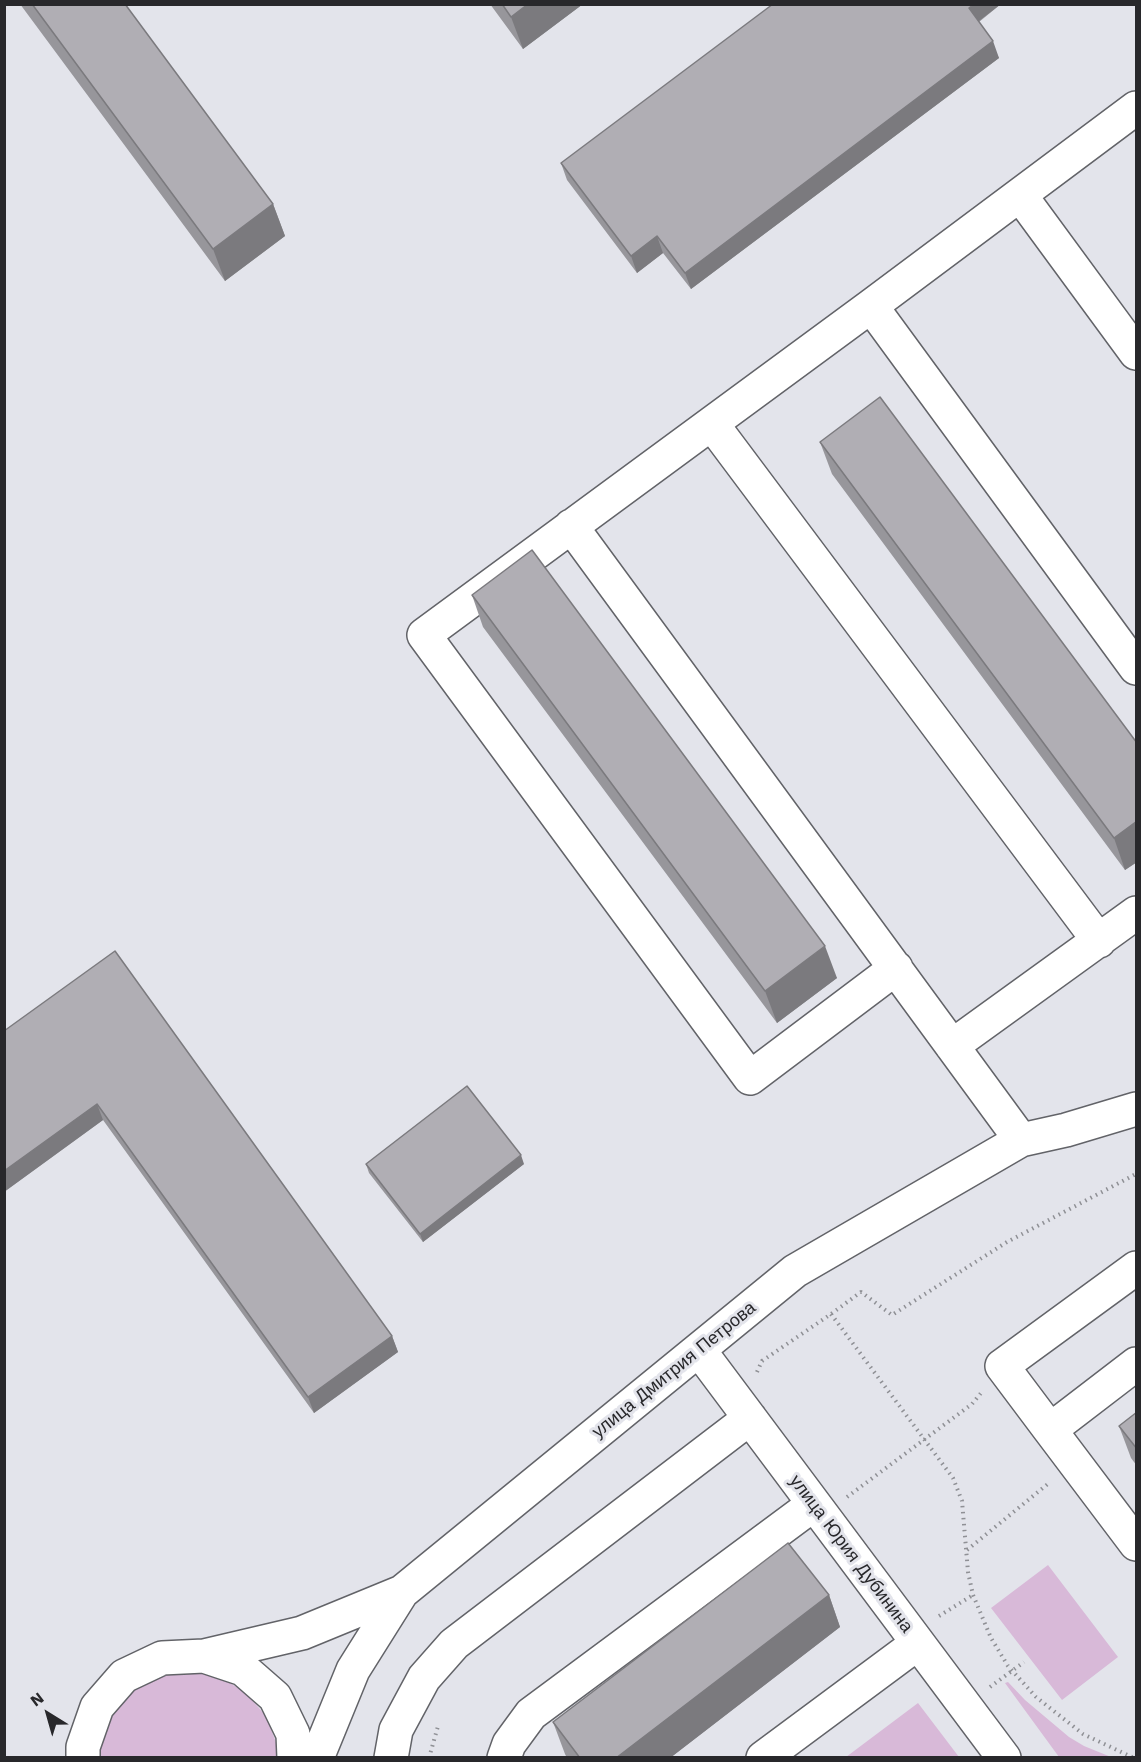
<!DOCTYPE html>
<html>
<head>
<meta charset="utf-8">
<style>
	body { margin:0 }
	#map { position:relative; width:1141px; height:1762px; overflow:hidden; background:#e3e4eb; font-family:"Work Sans",sans-serif }
	canvas { display:block }
	.frame { position:absolute; inset:0; border:6px solid #28282b; pointer-events:none }
	.north { position:absolute; left:18px; top:1684px; width:60px; height:60px; -webkit-text-stroke:4px #e3e4eb; paint-order:stroke; rotate:323deg; font-size:16px; font-weight:700; line-height:24px; text-align:center; color:#28282b }
	.north::after { content:''; display:block; margin:auto; width:21px; height:27px; background:#28282b; clip-path:polygon(50% 0,100% 100%,50% 72%,0 100%) }
</style>
</head>
<body>
<div id="map">
<canvas width="1141" height="1762"></canvas>
<div class="frame"></div>
<div class="north">N</div>
</div>
<script>
const context = document.querySelector('canvas').getContext('2d');
context.lineJoin = 'round';
function paint(path, color) { context.fillStyle = color; context.fill(path, 'evenodd'); }
const toPath = rows => new Path2D(rows.map(r => 'M' + r).join(''));
function stroke(path, color, width, dash) { context.strokeStyle = color; context.lineWidth = width; context.lineCap = dash ? 'butt' : 'round'; context.setLineDash(dash || []); context.stroke(path); }
function write(font, color, halo, rows, align = 'center') {
  context.font = font + ' "Work Sans",sans-serif'; context.lineWidth = 6; context.setLineDash([]); context.textBaseline = 'middle'; context.strokeStyle = halo; context.fillStyle = color; for (const [text, x, y, turn = 0] of rows) {
    context.save(); context.translate(x, y); context.rotate((+turn || 0) * Math.PI / 180); context.textAlign = isNaN(turn) ? turn : align; if (halo) context.strokeText(text, 0, 0); context.fillText(text, 0, 0); context.restore();
  }
}
paint(toPath([
	[1048,1565,1118,1657,1062,1700,991,1608],
	[186,1670,218,1676,245,1692,266,1716,277,1745,278,1757,93,1758,95,1740,127,1691,155,1675],
	[1008,1682,1025,1700,1069,1737,1084,1746,1111,1757,1059,1757,1005,1683],
	[918,1703,959,1757,846,1757]
]), '#d8b9d8');
const minor = toPath([
	[1020,195,1136,353],
	[871,306,1136,668],
	[712,424,1099,941],
	[571,526,1021,1140],
	[896,968,750,1078,424,635,871,306,1136,108],
	[952,1046,1136,913],
	[699,1350,1004,1758],
	[1136,1364,1050,1430,1136,1544],
	[1050,1430,1002,1366,1136,1268],
	[204,1656,302,1633,402,1592],
	[83,1758,83,1747,97,1707,124,1676,162,1658,204,1656,243,1669,275,1697,293,1734,294,1758],
	[317,1758,353,1670,402,1592,795,1271,1021,1140,1066,1130,1136,1109],
	[391,1758,396,1730,424,1678,454,1644,750,1418],
	[504,1758,509,1744,531,1714,814,1504],
	[763,1758,918,1643]
]);
stroke(minor, '#626368', 36);
stroke(toPath([
	[831,1314,953,1478,962,1501,968,1572,973,1595,991,1638,1008,1666,1036,1697,1083,1734,1134,1758],
	[757,1372,762,1361,831,1314,861,1292,892,1315,1007,1242,1136,1174],
	[847,1497,972,1404,981,1393],
	[967,1550,1049,1483],
	[939,1616,973,1595],
	[990,1687,1024,1662],
	[429,1758,438,1726]
]), '#8f9095', 4, [1.5, 4.5]);
stroke(minor, '#fff', 33);
paint(toPath([
	[20,4,125,4,273,204,285,236,225,281],
	[490,4,583,4,523,49],
	[1001,4,979,22,999,58,691,289,663,253,637,273,567,180,561,163],
	[820,442,1137,743,1137,862,1125,870,832,474],
	[472,595,837,978,777,1023,483,627],
	[4,1031,392,1336,398,1352,314,1413,103,1120,4,1192],
	[366,1164,524,1164,423,1242,369,1173],
	[1137,1412,1137,1466,1131,1458,1119,1426],
	[829,1595,840,1627,670,1758,567,1758,565,1754,553,1722]
]), '#97969b');
paint(toPath([
	[528,4,583,4,523,49,511,17],
	[974,4,1001,4,975,24,969,8],
	[993,41,999,58,691,289,685,273],
	[273,204,285,236,225,281,213,249],
	[657,236,663,253,637,273,631,256],
	[1137,821,1137,862,1125,870,1114,838],
	[825,946,837,978,777,1023,765,991],
	[97,1104,103,1120,4,1192,4,1171],
	[521,1155,524,1164,423,1242,420,1234],
	[392,1336,398,1352,314,1413,308,1397],
	[829,1595,840,1627,670,1758,616,1758]
]), '#7b7a7e');
const building = toPath([
	[32,4,125,4,273,204,213,249,32,4],
	[502,4,528,4,511,17,502,4],
	[773,4,974,4,969,8,993,41,685,273,657,236,631,256,561,163,773,4],
	[880,397,1137,743,1137,821,1114,838,820,442,880,397],
	[532,550,825,946,765,991,472,595,532,550],
	[115,951,392,1336,308,1397,97,1104,4,1171,4,1031,115,951],
	[467,1086,521,1155,420,1234,366,1164,467,1086],
	[1137,1412,1137,1449,1119,1426,1137,1412],
	[788,1543,829,1595,616,1758,580,1758,553,1722,788,1543]
]);
paint(building, '#b0aeb4');
stroke(building, '#7b7a7e', 1.5);
write('18px', '#28282b', '#e3e4eb', [
	["улица Дмитрия Петрова",674,1370,-39],
	["улица Юрия Дубинина",851,1554,53]
]);
</script>
</body>
</html>
